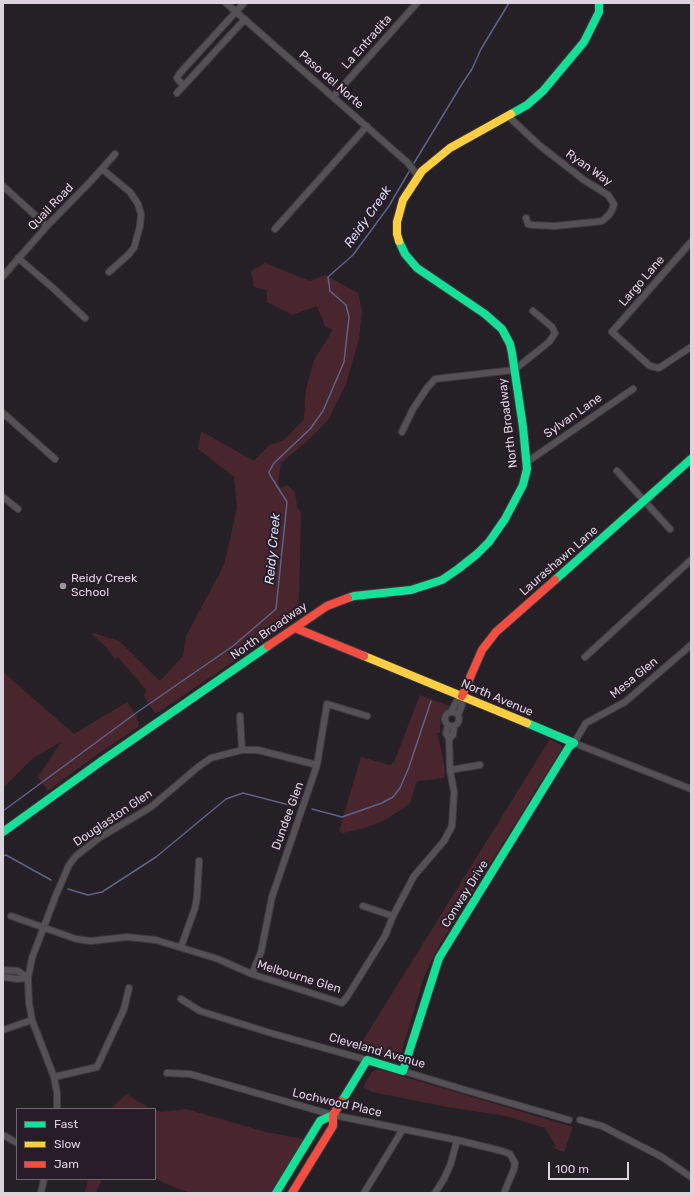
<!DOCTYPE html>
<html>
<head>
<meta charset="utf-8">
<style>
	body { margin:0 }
	#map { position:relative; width:694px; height:1196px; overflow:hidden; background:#251f26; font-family:Rubik,sans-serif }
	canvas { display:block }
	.frame { position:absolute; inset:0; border:4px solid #dcd4dd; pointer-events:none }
	.legend { position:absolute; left:16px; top:1108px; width:140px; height:72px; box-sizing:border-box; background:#281c29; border:1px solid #706671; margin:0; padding:5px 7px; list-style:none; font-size:12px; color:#dcd4dd }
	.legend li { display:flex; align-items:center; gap:8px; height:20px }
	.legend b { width:20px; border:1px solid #706671 }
	.scale { position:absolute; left:548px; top:1162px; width:81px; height:18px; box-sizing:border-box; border:2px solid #dcd4dd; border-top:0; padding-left:5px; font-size:12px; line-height:14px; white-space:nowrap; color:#dcd4dd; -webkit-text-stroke:3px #281c29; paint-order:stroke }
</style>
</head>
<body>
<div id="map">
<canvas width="694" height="1196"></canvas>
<div class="frame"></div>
<ul class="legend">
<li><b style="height:5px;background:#16e098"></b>Fast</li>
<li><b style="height:5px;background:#ffcf43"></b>Slow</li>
<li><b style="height:5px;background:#f24e42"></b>Jam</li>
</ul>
<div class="scale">100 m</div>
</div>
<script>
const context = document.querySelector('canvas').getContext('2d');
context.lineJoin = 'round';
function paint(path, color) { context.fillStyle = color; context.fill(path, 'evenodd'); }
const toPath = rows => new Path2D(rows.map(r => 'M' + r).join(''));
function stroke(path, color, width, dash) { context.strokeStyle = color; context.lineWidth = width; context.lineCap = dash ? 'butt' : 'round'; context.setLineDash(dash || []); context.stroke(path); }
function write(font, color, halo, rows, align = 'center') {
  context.font = font + ' Rubik,sans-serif'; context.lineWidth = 4; context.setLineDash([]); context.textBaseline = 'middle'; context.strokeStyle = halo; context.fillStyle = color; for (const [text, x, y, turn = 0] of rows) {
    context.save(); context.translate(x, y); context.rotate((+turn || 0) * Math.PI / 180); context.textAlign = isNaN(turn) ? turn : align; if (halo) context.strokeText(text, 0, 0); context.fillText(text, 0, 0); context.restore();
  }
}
paint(toPath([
	[265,263,310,281,325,275,358,293,362,310,359,339,346,384,328,420,306,442,281,463,278,484,281,488,287,485,295,492,297,507,301,512,299,598,297,611,294,615,294,619,271,636,159,712,155,713,144,697,146,690,118,657,115,659,106,647,92,634,93,633,119,641,160,681,183,656,186,636,224,565,237,508,234,477,198,449,201,431,254,461,268,446,284,440,304,419,306,389,314,360,333,330,325,326,317,306,292,315,267,302,267,290,254,287,251,271],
	[3,672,74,734,127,702,138,718,136,719,139,723,138,727,95,756,48,791,38,777,61,742,33,758,3,788],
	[420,695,449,706,441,716,440,733,437,733,441,748,445,770,444,778,419,781,416,783,411,801,408,805,385,820,365,828,343,833,339,831,361,757,390,765,394,762],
	[550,739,559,744,562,746,561,750,439,946,430,964,424,977,400,1057,393,1061,357,1050],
	[378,1069,573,1127,564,1152,554,1148,556,1146,545,1128,506,1116,447,1107,372,1092,363,1087,372,1072],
	[127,1094,137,1101,152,1109,110,1109],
	[186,1109,266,1132,304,1139,270,1193,190,1193,164,1183,155,1177,155,1110,162,1112],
	[88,1179,102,1179,96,1193,85,1193]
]), '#49262e');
stroke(toPath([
	[414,163,462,84,472,69,481,49,509,3],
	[312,809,342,817,382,803,393,797,400,788,409,767,431,701],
	[3,811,136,713,233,646,276,609,287,502,270,475,269,472,274,463,310,429,323,411,344,362,349,317,346,305,330,291,328,277,353,255,389,206,410,170],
	[3,856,6,855,51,880],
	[68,889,88,895,102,892,156,857,226,799,243,793,293,806]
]), '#5e6289', 1.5);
const street = toPath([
	[226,3,408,163,418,176],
	[184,85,180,82,177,78,180,73,244,3],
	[177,93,245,19],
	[333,97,417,3],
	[508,116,539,145,584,180,608,195,614,204,612,210,609,215,602,221,594,222,555,226,533,225,528,224,526,218],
	[102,169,130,192,138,204,141,214,140,226,134,248,128,255,109,272],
	[3,186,47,226],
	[275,229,367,126],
	[691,242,612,332,650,366,659,368,691,347],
	[18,258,53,288,85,318],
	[3,276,47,226,91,181,115,154],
	[3,413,55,459],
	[402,432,413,409,427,388,435,379,514,370,549,342,555,333,552,327,533,311],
	[527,462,633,389],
	[617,471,670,529],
	[3,497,18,509],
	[691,645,625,702,586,723,574,743,691,789],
	[585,657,691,560],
	'445 719a7 7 0 1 1 14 0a7 7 0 1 1-14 0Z',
	[451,712,456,702,462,696],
	[458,715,462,705,462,696],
	[240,716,242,750],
	[449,739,453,735,454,726],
	[450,770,480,765],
	[363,906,393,916],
	[11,916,76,939,91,941,127,937,156,940,218,959,252,974,342,1003,347,997,385,936,393,916,414,876,444,841,452,826,454,792,450,770,449,739,446,733,448,725],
	[181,947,195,908,197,897,199,861],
	[3,970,18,971,28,978],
	[252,974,261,952,272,897,317,765,327,704,367,716],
	[3,977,17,979,28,978],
	[181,999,200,1011,274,1034,367,1060],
	[3,1030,32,1020],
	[403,1071,462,1089,569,1120],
	[167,1073,190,1074,333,1115,457,1140,502,1151,510,1154,515,1163,514,1169,504,1193],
	[54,1077,97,1067,124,1009,129,988],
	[57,1109,57,1093,54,1077,32,1020,29,1003,28,978,32,958,56,895,69,865,76,856,99,838,151,807,198,767,211,758,242,750,258,750,317,765],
	[580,1120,602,1126,662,1157,691,1177],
	[5,1136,17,1143],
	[41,1193,44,1179],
	[364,1193,403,1129],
	[435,1193,444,1179,451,1163,457,1140]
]);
const fast = toPath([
	[511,114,527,105,543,91,584,42,599,12,599,3],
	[555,580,691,459],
	[348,598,354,596,411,590,442,580,458,569,477,554,489,542,505,519,523,485,527,469,523,427,512,353,510,344,502,329,485,314,417,268,405,254,399,241],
	[3,832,103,760,268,646],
	[342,1101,367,1060,403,1071,439,958,569,747,574,743,527,723],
	[276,1193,320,1121,333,1115]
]);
const slow = toPath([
	[399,241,397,234,397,222,403,200,422,171,450,148,511,114],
	[364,656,527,723]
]);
const jam = toPath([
	[295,628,364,656],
	[268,646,327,606,348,598],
	[462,696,482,650,496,632,555,580],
	[292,1193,333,1126,333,1115,342,1101]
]);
stroke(street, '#3f3a40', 8);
stroke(fast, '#3f3a40', 10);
stroke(slow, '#3f3a40', 10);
stroke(jam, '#3f3a40', 10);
stroke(street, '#545054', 6);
stroke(fast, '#16e098', 8);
stroke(slow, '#ffcf43', 8);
stroke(jam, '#f24e42', 8);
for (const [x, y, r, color] of [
	[63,586,4,"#9c959d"]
]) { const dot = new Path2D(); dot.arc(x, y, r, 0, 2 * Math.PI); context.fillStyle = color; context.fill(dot); stroke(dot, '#281c29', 1.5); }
write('12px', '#dcd4dd', '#281c29', [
	["La Entradita",367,42,-48],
	["Paso del Norte",331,80,41],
	["Ryan Way",589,168,35],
	["Quail Road",51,207,-46],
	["Largo Lane",642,281,-49],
	["Sylvan Lane",573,416,-35],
	["North Broadway",508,423,-97],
	["Laurashawn Lane",559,561,-41],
	["North Broadway",269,631,-35],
	["Mesa Glen",634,678,-39],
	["North Avenue",497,698,23],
	["Dundee Glen",288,816,-70],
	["Douglaston Glen",113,818,-34],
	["Conway Drive",465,894,-58],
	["Melbourne Glen",299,977,17],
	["Cleveland Avenue",377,1051,16],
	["Lochwood Place",337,1103,13]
]);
write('12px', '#dcd4dd', '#281c29', [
	["Reidy Creek",71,579],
	["School",71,593]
], 'left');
write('italic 13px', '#d6dbf6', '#281c29', [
	["Reidy Creek",368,217,-55],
	["Reidy Creek",273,549,-85]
]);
</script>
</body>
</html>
